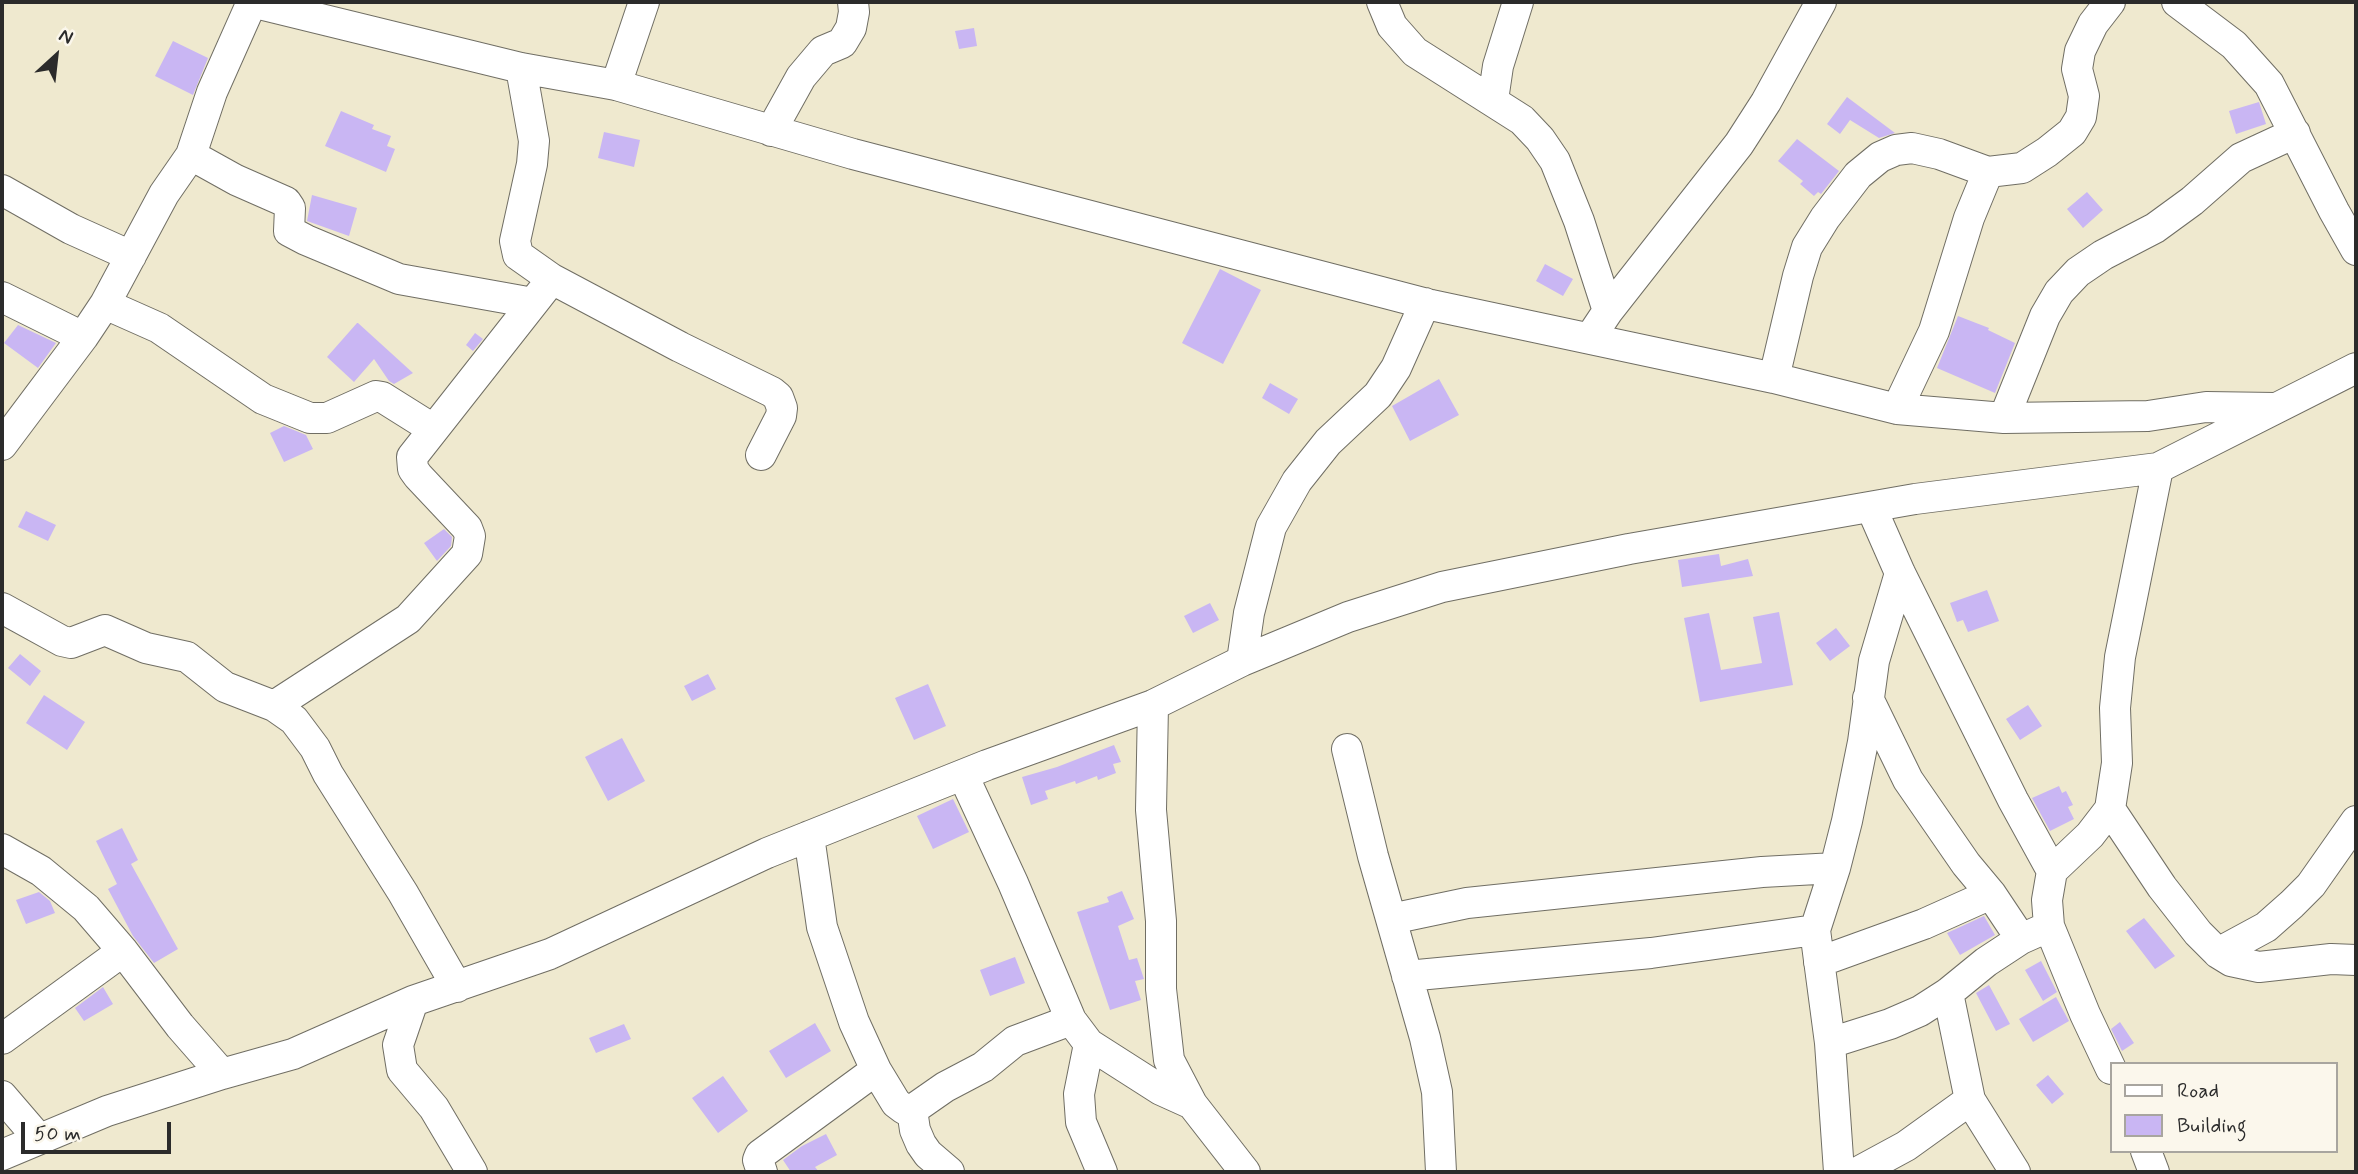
<!DOCTYPE html>
<html>
<head>
<meta charset="utf-8">
<style>
	body { margin:0 }
	#map { position:relative; width:2358px; height:1174px; overflow:hidden; background:#efe9cf; font-family:Mynerve,sans-serif }
	canvas { display:block }
	.frame { position:absolute; inset:0; border:4px solid #2b2b2b; pointer-events:none }
	.legend { position:absolute; left:2110px; top:1062px; width:228px; height:91px; box-sizing:border-box; background:#fbf7ec; border:2px solid #a8a59f; margin:0; padding:9px 12px; list-style:none; font-size:21px; color:#2b2b2b }
	.legend li { display:flex; align-items:center; gap:14px; height:35px }
	.legend b { width:35px; border:2px solid #a8a59f }
	.north { position:absolute; left:21px; top:21px; width:70px; height:70px; -webkit-text-stroke:5px #fbf7ec; paint-order:stroke; rotate:27deg; font-size:19px; font-weight:700; line-height:28px; text-align:center; color:#2b2b2b }
	.north::after { content:''; display:block; margin:auto; width:24px; height:32px; background:#2b2b2b; clip-path:polygon(50% 0,100% 100%,50% 72%,0 100%) }
	.scale { position:absolute; left:21px; top:1122px; width:150px; height:32px; box-sizing:border-box; border:4px solid #2b2b2b; border-top:0; padding-left:9px; font-size:21px; line-height:24px; white-space:nowrap; color:#2b2b2b; -webkit-text-stroke:5px #fbf7ec; paint-order:stroke }
</style>
</head>
<body>
<div id="map">
<canvas width="2358" height="1174"></canvas>
<div class="frame"></div>
<ul class="legend">
<li><b style="height:9px;background:#fff"></b>Road</li>
<li><b style="height:19px;background:#c9b6f3"></b>Building</li>
</ul>
<div class="north">N</div>
<div class="scale">50 m</div>
</div>
<script>
const context = document.querySelector('canvas').getContext('2d');
context.lineJoin = 'round';
function paint(path, color) { context.fillStyle = color; context.fill(path, 'evenodd'); }
const toPath = rows => new Path2D(rows.map(r => 'M' + r).join(''));
function stroke(path, color, width, dash) { context.strokeStyle = color; context.lineWidth = width; context.lineCap = dash ? 'butt' : 'round'; context.setLineDash(dash || []); context.stroke(path); }
paint(toPath([
	[974,28,977,46,959,49,955,31],
	[173,41,208,58,193,95,155,76],
	[1847,97,1895,133,1879,138,1850,120,1840,134,1827,124],
	[2259,102,2266,124,2236,134,2229,111],
	[341,111,374,125,372,129,391,136,387,146,395,149,386,172,325,146],
	[604,132,640,140,634,167,598,158],
	[1797,139,1839,171,1821,194,1818,192,1814,196,1800,184,1803,181,1778,161],
	[2087,192,2103,210,2083,228,2067,209],
	[312,195,357,208,349,236,307,221],
	[1545,264,1573,279,1563,296,1536,281],
	[1220,269,1261,290,1223,364,1182,343],
	[1958,316,1989,328,1988,330,2015,343,1995,393,1937,368],
	[357,323,358,323,413,373,394,384,389,381,374,359,354,382,327,357],
	[18,325,56,343,38,368,4,343],
	[475,333,483,339,473,351,466,345],
	[1439,379,1459,415,1410,441,1392,406],
	[1270,383,1298,399,1289,414,1262,398],
	[284,426,306,435,313,449,284,462,270,433],
	[26,511,56,525,48,541,18,527],
	[444,529,452,537,451,546,437,561,424,543],
	[1719,554,1721,566,1748,559,1753,576,1682,587,1678,560],
	[1987,590,1999,621,1968,632,1963,620,1957,622,1950,603],
	[1210,603,1219,620,1193,633,1184,616],
	[1779,612,1793,685,1700,702,1684,618,1709,613,1721,670,1762,663,1753,617],
	[1836,628,1850,646,1830,661,1816,643],
	[20,654,41,671,30,686,8,668],
	[708,674,716,689,692,701,684,686],
	[928,684,946,726,914,740,895,698],
	[44,695,85,722,67,750,26,723],
	[2028,705,2042,726,2020,740,2006,719],
	[622,738,645,781,608,801,585,757],
	[1114,745,1121,762,1113,764,1116,773,1098,780,1097,776,1076,784,1075,781,1045,791,1048,799,1031,805,1022,777,1057,767],
	[2059,786,2062,793,2066,791,2073,805,2068,807,2074,819,2050,831,2032,798],
	[953,799,969,832,933,849,917,816],
	[122,828,138,860,131,864,178,949,154,963,133,936,108,889,117,884,96,841],
	[1122,891,1134,919,1118,926,1129,960,1137,958,1144,979,1135,981,1141,1000,1110,1010,1077,912,1109,902,1107,897],
	[39,892,50,901,55,913,26,924,16,900],
	[1984,916,1995,935,1960,955,1947,933],
	[2144,918,2175,956,2155,969,2126,931],
	[1015,957,1025,983,990,996,980,970],
	[2041,961,2057,992,2043,1001,2025,970],
	[1989,985,2010,1024,1996,1031,1976,993],
	[103,987,113,1004,84,1021,75,1008],
	[2056,997,2069,1021,2033,1042,2019,1019],
	[2120,1022,2134,1043,2122,1051,2111,1029],
	[815,1023,831,1051,786,1078,769,1051],
	[624,1024,631,1039,596,1053,589,1038],
	[2048,1075,2064,1094,2052,1104,2036,1085],
	[723,1076,748,1111,718,1133,692,1098],
	[826,1134,837,1155,815,1167,819,1172,791,1172,783,1160,802,1146]
]), '#c9b6f3');
const minor = toPath([
	[251,2,521,68,616,85,853,154,1431,305,1774,378,1897,409,2004,418,2148,416,2206,407,2275,408],
	[1382,2,1392,26,1415,52,1522,120,1540,139,1555,161,1579,221,1608,311],
	[2177,2,2234,45,2269,84,2334,211,2356,250],
	[521,68,534,141,532,164,515,241,518,255,552,279,680,347,772,392,778,397,782,408,781,416,761,455],
	[616,85,644,2],
	[1493,100,1498,66,1518,2],
	[771,131,801,77,823,51,842,43,851,28,854,12,853,2],
	[191,155,236,180,286,202,290,208,289,231,306,240,399,279,533,303],
	[2,190,71,229,131,256],
	[2,297,83,337],
	[105,304,159,328,263,399,310,418,327,418,376,396,382,397,433,429],
	[1590,338,1608,311,1739,144,1766,102,1821,2],
	[1774,378,1798,276,1807,247,1825,218,1858,175,1880,157,1896,150,1912,148,1939,154,1988,172,2022,168,2047,152,2072,132,2081,117,2084,96,2077,69,2080,51,2093,24,2110,2],
	[1897,409,1934,331,1969,218,1988,172],
	[2004,418,2045,316,2059,292,2078,272,2103,255,2155,228,2192,201,2241,158,2295,133],
	[2,445,83,337,105,304,164,194,191,155,212,92,252,2],
	[1871,507,1900,573,2013,800,2052,871],
	[2,608,62,641,71,643,105,630,146,648,187,657,225,687,274,706,294,720,315,748,328,774,403,893,457,987],
	[1242,661,1249,613,1271,527,1297,481,1328,442,1378,395,1396,368,1425,303],
	[1868,698,1908,780,1966,864,1991,894,2021,939],
	[1153,705,1151,810,1161,921,1161,989,1169,1060,1192,1104,1245,1172],
	[274,706,408,619,467,554,470,536,467,528,418,476,413,469,412,457,552,279],
	[1347,749,1373,856,1425,1038,1437,1092,1441,1172],
	[963,775,1013,883,1071,1020,1089,1044,1161,1090,1192,1104],
	[2110,809,2162,887,2198,933,2218,953,2231,961,2259,967,2331,959,2356,960],
	[809,836,822,927,854,1022,876,1070,896,1103,904,1109,912,1110,945,1087,983,1067,1015,1041,1071,1020],
	[2,849,41,871,86,908,123,951,180,1026,222,1074],
	[1391,919,1467,903,1762,872,1835,868],
	[2218,953,2266,927,2292,904,2311,885,2356,821],
	[1819,962,1924,924,1991,894],
	[1407,976,1651,953,1815,930],
	[1948,993,1970,1100,2015,1172],
	[413,1001,398,1045,402,1070,434,1108,472,1172],
	[2,1039,123,951],
	[1830,1043,1890,1024,1920,1011,1948,993,1986,962,2021,939,2039,931],
	[1089,1044,1079,1094,1081,1122,1102,1172],
	[2111,1069,2085,1014,2049,926,2047,900,2052,871,2090,835,2110,809,2117,763,2115,708,2120,657,2158,468],
	[2,1096,39,1139],
	[912,1110,915,1130,921,1144,928,1154,949,1172],
	[2146,1151,2154,1172],
	[2,1155,107,1111,222,1074,293,1054,413,1001,550,954,767,853,987,765,1153,705,1242,661,1348,617,1442,587,1629,549,1915,499,2158,468,2356,368],
	[762,1172,758,1160,760,1155,876,1070],
	[1839,1172,1830,1043,1815,930,1835,868,1847,821,1863,742,1874,661,1900,573],
	[1858,1172,1906,1146,1970,1100]
]);
stroke(minor, '#706e64', 32);
stroke(minor, '#fff', 30);
</script>
</body>
</html>
